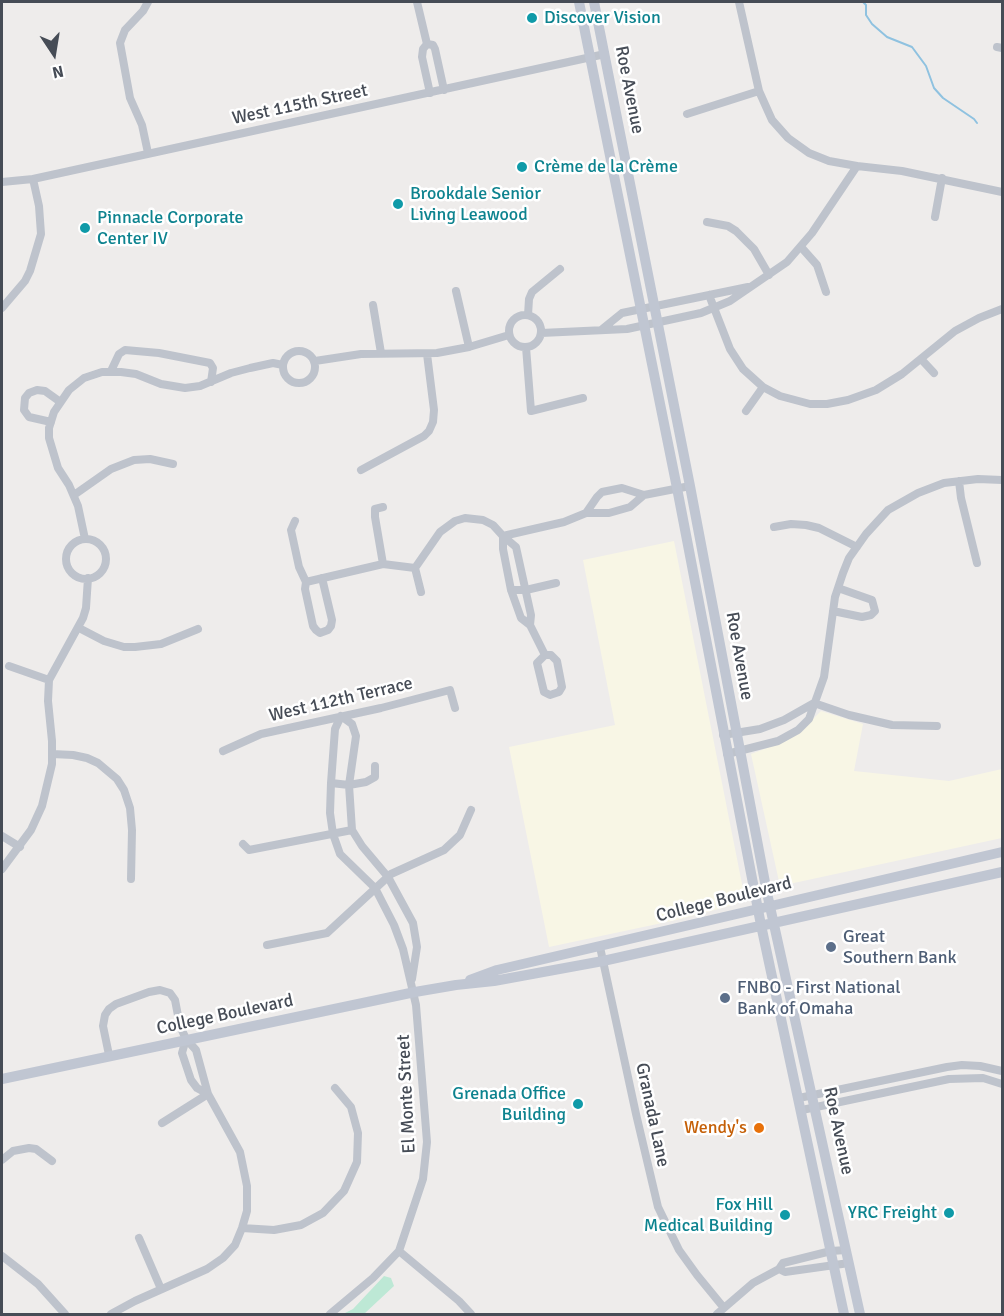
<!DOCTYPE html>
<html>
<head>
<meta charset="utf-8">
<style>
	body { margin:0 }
	#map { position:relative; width:1004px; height:1316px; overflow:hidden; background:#eeeceb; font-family:Signika,sans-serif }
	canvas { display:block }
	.frame { position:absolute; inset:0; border:3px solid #464c56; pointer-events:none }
	.north { position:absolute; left:24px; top:24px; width:60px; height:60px; -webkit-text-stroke:4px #fff; paint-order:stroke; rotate:168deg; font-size:16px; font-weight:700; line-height:24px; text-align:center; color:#464c56 }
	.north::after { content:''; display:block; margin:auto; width:21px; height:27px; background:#464c56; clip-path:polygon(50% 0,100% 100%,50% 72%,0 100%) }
</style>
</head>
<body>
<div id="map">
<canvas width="1004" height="1316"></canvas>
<div class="frame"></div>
<div class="north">N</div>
</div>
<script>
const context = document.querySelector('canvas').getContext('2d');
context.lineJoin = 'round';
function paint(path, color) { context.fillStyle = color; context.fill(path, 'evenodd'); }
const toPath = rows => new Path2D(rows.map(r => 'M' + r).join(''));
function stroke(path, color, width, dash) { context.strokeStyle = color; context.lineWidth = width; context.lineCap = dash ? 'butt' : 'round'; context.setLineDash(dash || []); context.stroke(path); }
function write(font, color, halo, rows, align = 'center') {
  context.font = font + ' Signika,sans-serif'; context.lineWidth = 5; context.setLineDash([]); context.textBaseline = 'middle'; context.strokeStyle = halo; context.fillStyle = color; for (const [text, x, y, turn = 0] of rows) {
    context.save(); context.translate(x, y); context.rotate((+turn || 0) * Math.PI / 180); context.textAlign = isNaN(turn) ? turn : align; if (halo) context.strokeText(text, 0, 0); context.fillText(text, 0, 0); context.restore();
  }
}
paint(toPath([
	[674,541,744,894,737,904,681,919,549,947,509,747,615,725,583,560],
	[821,711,863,724,854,771,949,781,1002,769,1002,838,780,886,751,754,786,741,802,730]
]), '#f8f6e5');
paint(toPath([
	[384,1276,391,1278,394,1286,364,1314,343,1314,353,1309]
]), '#bde8d5');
stroke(toPath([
	[863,2,866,5,866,15,872,24,887,37,912,47,926,66,934,88,943,98,974,119,977,123]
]), '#8fc2e0', 2);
stroke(toPath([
	[417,2,427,44,423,49,422,57,430,93],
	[739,2,759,91,772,120,788,138,809,153,829,161,857,166],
	[427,44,433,45,435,49,444,90],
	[997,47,1002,48],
	[687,114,759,91],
	[148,153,142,125,130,98,120,43,125,30,143,11,148,2],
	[2,182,33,179,605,54],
	[935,217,942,178],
	[707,222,728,226,736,231,754,249,769,275],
	[801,247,817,265,826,292],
	[456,291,469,347],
	[709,295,730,349,743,369,763,387,780,396,810,404,827,404,848,400,876,390,902,374,955,331,979,318,1002,309],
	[373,305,381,353],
	[2,308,25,281,30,271,41,234,39,206,33,179],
	'509 331a16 16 0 1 1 32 0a16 16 0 1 1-32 0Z',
	[528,315,529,299,532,292,560,269],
	[601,330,622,313,748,287],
	[541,333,627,329,701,313,730,301,787,262,812,233,857,166,902,171,1002,192],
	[526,347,531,411,583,398],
	'283 367a16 16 0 1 1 32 0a16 16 0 1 1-32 0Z',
	[921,359,934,373],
	[315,361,361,354,437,353,469,347,509,335],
	[111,371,119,354,125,350,159,353,210,363,213,368,211,382],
	[746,411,763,387],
	[51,422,29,417,24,410,25,398,29,393,37,390,45,391,59,401],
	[361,470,424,436,429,431,433,422,434,410,427,354],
	[959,481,961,498,977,563],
	[74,495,111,469,134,460,150,459,173,464],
	[383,507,375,509,375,517,383,564],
	[586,513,597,497,602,492,622,488,644,495],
	[295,521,291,530,299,567,306,582,305,589,313,626,316,630,320,633,328,630,331,626,332,620,322,578],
	[774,527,791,524,806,525,819,528,857,547],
	[503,536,503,549,511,590,521,618,530,625,545,655],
	[503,536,516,547,531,615,530,625],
	[85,539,78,506,69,485,58,468,49,438,49,428,54,412,69,390,84,378,102,372,121,372,136,374,161,384,185,388,200,386,231,373,250,368,273,363,283,365],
	'66 559a20 20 0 1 1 40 0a20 20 0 1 1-40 0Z',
	[415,568,421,592],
	[306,582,383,564,415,568,440,532,455,521,465,518,483,520,493,525,503,536,564,522,586,513,609,513,630,507,644,495,690,486],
	[511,590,526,590,556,583],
	[833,611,862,617,871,615,875,611,872,600,838,588],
	[79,628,104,641,124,647,135,647,161,644,198,629],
	[545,655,551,655,557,661,562,687,559,692,550,695,544,692,537,663,545,655],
	[9,666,49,680],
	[814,703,849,715,892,725,937,726],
	[723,735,760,729,784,720,814,703],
	[223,751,261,734,381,708,450,690,455,708],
	[52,754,73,755,87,758,98,763,117,779,124,790,130,808,132,830,131,879],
	[727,754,778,741,798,730,809,719,824,677,835,597,843,573,849,558,866,534,888,510,918,493,944,483,978,479,1002,480],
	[331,783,349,785,366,782,375,777,375,766],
	[2,836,20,847],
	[243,844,249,850,352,830],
	[2,869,31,830,42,806,52,764,52,741,48,701,49,680,83,618,86,608,88,578],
	[267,945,327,933,391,874,444,850,460,835,471,810],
	[600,947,636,1114,658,1207,679,1250,697,1275,724,1308],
	[186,1039,182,1053,191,1080,197,1088,208,1094],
	[109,1055,103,1026,105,1015,109,1009,116,1004,149,992,160,990,170,993,175,1000,180,1026,186,1039,196,1050,208,1094,240,1152,247,1186,247,1211,242,1228,235,1245,223,1258,207,1269,135,1301,111,1314],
	[799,1098,947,1067,962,1065,980,1066,1002,1071],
	[802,1110,949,1079,983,1078,1002,1084],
	[162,1123,208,1094],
	[2,1160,13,1151,29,1148,36,1149,52,1161],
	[242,1228,274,1230,301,1225,323,1213,344,1191,357,1162,358,1133,351,1107,335,1088],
	[139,1238,161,1289],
	[399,1251,459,1301,471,1314],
	[2,1256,38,1284,65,1314],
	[779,1269,785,1272,849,1263],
	[330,1314,373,1278,399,1251,423,1179,427,1142,416,1005,403,949,394,925,375,888,340,854,333,834,330,813,331,783,335,729,341,716,352,724,356,736,349,785,352,830,362,846,388,877,413,923,417,947,412,979],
	[717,1314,753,1283,779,1269,783,1263,831,1251,846,1250]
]), '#bec3cc', 8);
stroke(toPath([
	[579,2,677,488,761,925,844,1314],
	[594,2,690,486,767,893,860,1314],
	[470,980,497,970,1002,852],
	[2,1079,415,992,456,985,494,981,603,961,1002,872]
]), '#c0c6d2', 10);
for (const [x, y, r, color] of [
	[532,18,6,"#0f9aa8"],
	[522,167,6,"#0f9aa8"],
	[398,204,6,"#0f9aa8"],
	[85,228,6,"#0f9aa8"],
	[831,947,6,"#5c6f8a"],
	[725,998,6,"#5c6f8a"],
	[578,1104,6,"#0f9aa8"],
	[759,1128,6,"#e8710a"],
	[949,1213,6,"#0f9aa8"],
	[785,1215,6,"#0f9aa8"]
]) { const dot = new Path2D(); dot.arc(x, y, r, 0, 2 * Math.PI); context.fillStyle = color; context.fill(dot); stroke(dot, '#fff', 2); }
write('18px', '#0d838f', '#fff', [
	["Discover Vision",544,18],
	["Crème de la Crème",534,167],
	["Brookdale Senior",410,194],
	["Living Leawood",410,215],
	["Pinnacle Corporate",97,218],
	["Center IV",97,239],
	["Grenada Office",566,1094,"right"],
	["Building",566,1115,"right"],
	["Fox Hill",773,1205,"right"],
	["Medical Building",773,1226,"right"],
	["YRC Freight",937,1213,"right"]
], 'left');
write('18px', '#464c56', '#fff', [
	["Roe Avenue",629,90,79],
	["West 115th Street",300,105,-12],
	["Roe Avenue",739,656,80],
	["West 112th Terrace",341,700,-13],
	["College Boulevard",724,900,-14],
	["College Boulevard",225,1015,-12],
	["El Monte Street",407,1094,-93],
	["Granada Lane",652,1115,78],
	["Roe Avenue",838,1131,78]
]);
write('18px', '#4e5e75', '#fff', [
	["Great",843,937],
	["Southern Bank",843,958],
	["FNBO - First National",737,988],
	["Bank of Omaha",737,1009]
], 'left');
write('18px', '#c56008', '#fff', [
	["Wendy's",747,1128]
], 'right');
</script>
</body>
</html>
